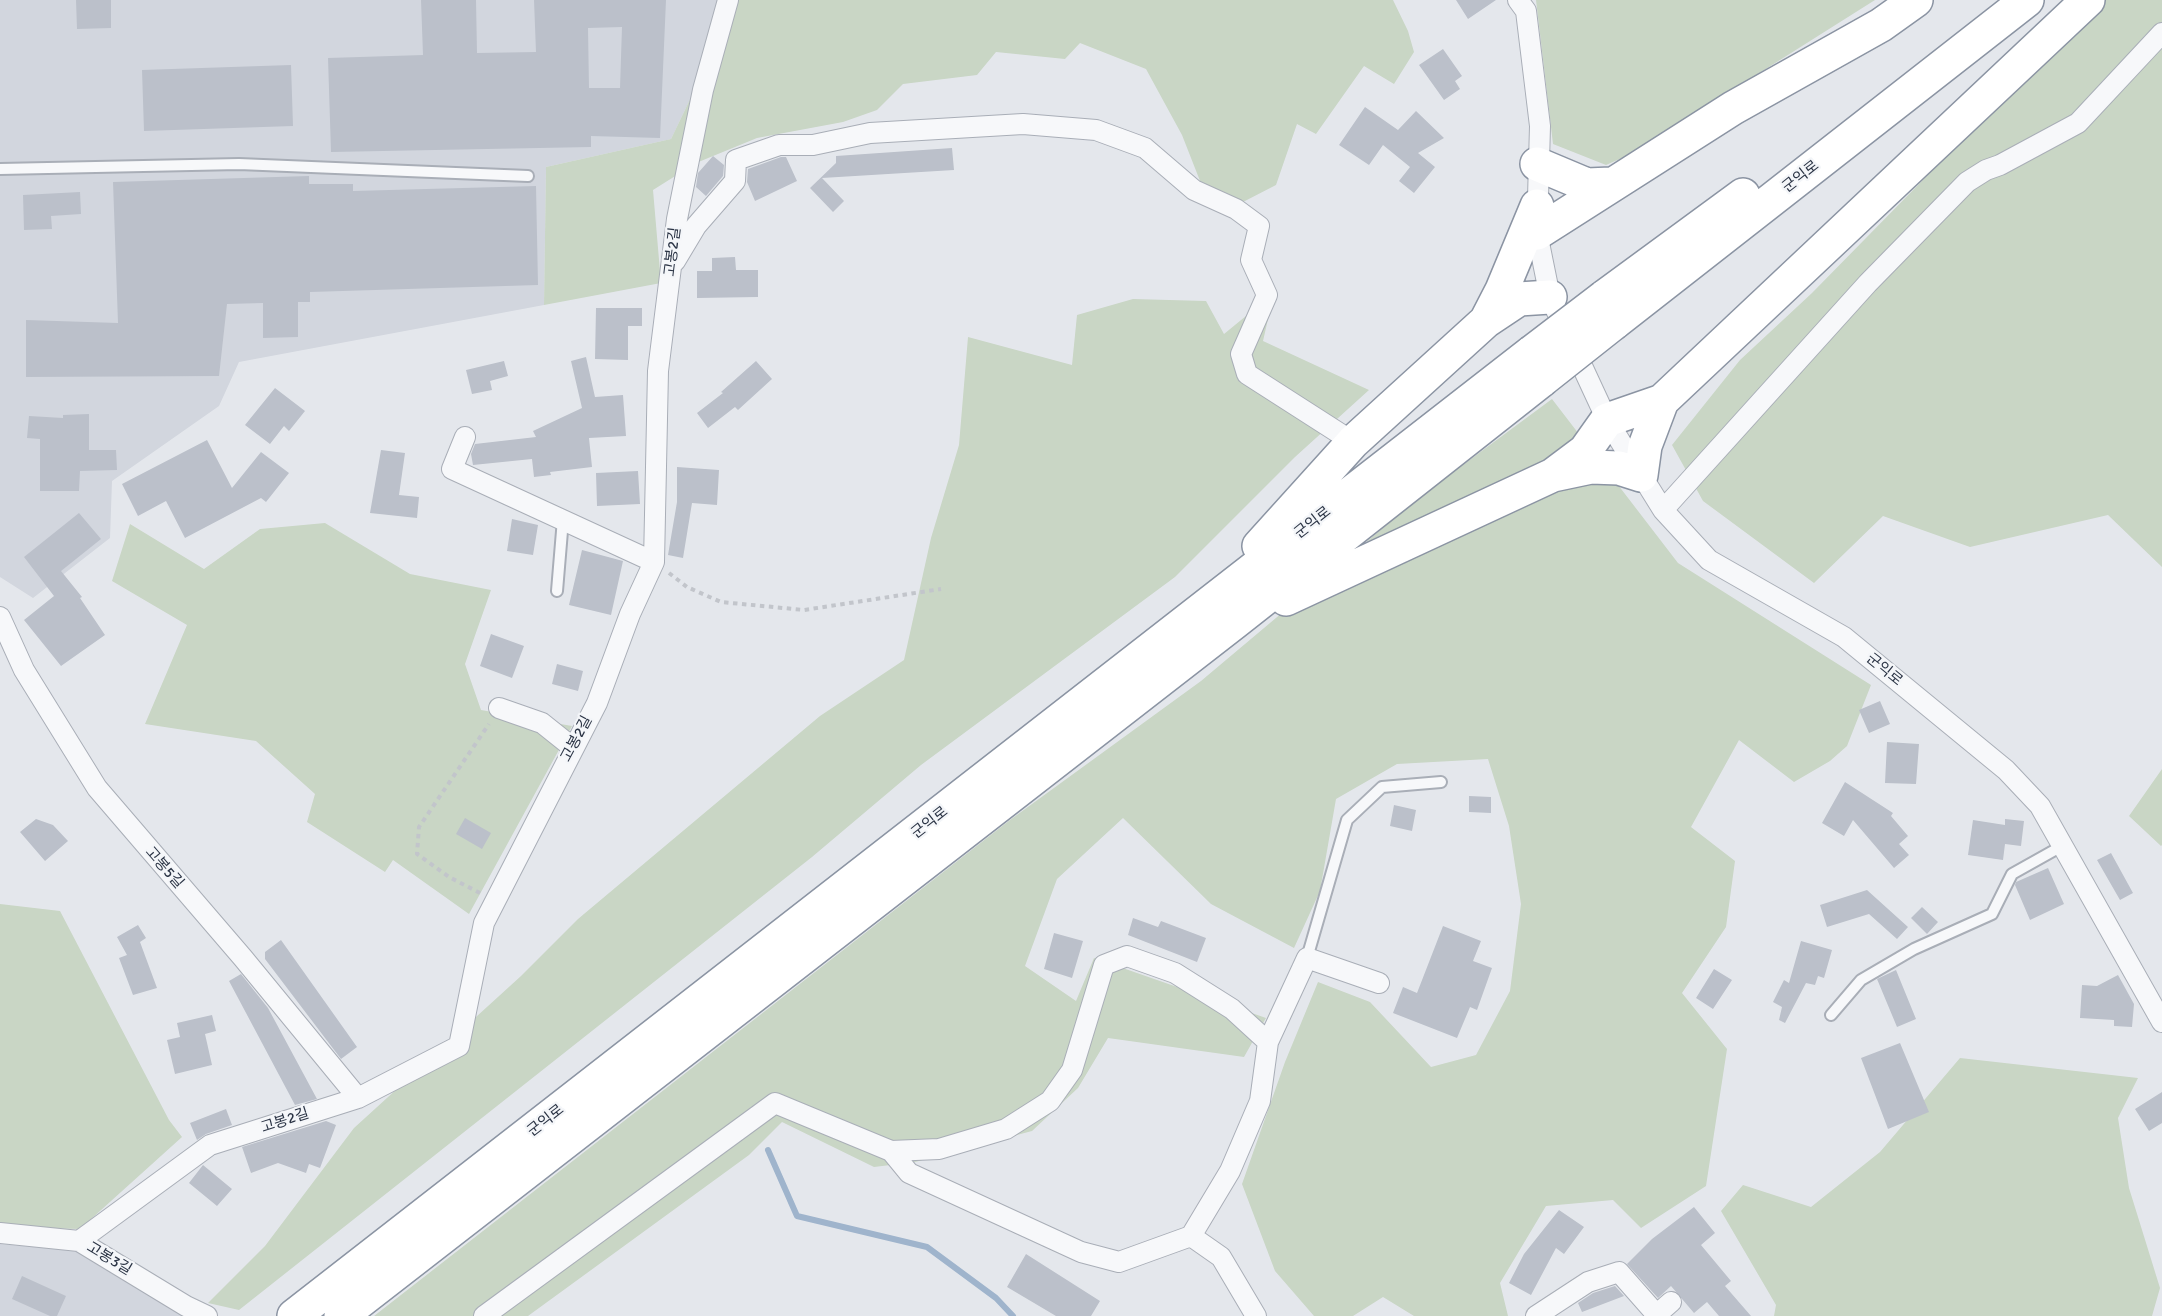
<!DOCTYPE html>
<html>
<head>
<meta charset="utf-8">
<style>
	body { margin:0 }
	canvas { display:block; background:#e4e7ec }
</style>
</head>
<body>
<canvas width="2162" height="1316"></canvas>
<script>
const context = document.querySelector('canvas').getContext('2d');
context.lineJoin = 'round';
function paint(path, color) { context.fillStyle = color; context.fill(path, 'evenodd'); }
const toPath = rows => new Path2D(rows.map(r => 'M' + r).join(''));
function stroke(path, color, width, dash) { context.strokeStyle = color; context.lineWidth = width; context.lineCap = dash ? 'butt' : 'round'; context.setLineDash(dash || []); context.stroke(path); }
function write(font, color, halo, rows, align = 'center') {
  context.font = font + ' Signika,"Noto Sans KR",sans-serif'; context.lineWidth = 4.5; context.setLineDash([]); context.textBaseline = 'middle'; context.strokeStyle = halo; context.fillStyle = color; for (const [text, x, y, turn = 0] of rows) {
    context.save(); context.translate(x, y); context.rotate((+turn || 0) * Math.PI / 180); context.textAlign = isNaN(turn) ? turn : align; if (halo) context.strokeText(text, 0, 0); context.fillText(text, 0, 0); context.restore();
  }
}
paint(toPath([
	[0,0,720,0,694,91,671,139,546,167,544,305,239,362,219,406,112,481,110,538,33,598,0,577],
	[0,1244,78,1251,193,1316,0,1316]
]), '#d2d6de');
paint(toPath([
	[720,0,1393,0,1408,31,1414,52,1394,84,1364,66,1316,134,1297,124,1276,185,1243,202,1202,186,1182,135,1146,69,1080,43,1065,59,996,52,977,75,903,84,877,110,843,122,757,138,696,163,653,190,661,283,544,305,546,167,671,139,694,91],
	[1536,0,1875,0,1631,154,1606,165,1553,144],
	[2098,0,2162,0,2162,567,2108,515,1970,547,1883,516,1814,583,1703,501,1672,445,1740,360,1812,293,1918,185,2068,26],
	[1274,293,1263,341,1369,390,1295,457,1175,577,921,765,812,857,239,1310,208,1303,265,1246,354,1128,521,976,578,919,820,716,904,660,931,538,959,445,968,337,1072,365,1077,315,1133,299,1206,301,1224,334],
	[1552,399,1678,563,1871,685,1847,746,1830,761,1794,782,1739,740,1691,827,1735,861,1726,927,1682,993,1727,1049,1706,1186,1641,1228,1613,1200,1546,1206,1500,1283,1508,1316,1414,1316,1383,1297,1353,1316,1314,1316,1275,1271,1242,1184,1285,1062,1318,982,1370,1002,1431,1067,1476,1055,1510,991,1521,904,1509,826,1488,759,1397,764,1336,799,1320,891,1294,948,1211,904,1123,818,1057,879,1025,966,1076,1001,1094,958,1266,1018,1244,1057,1108,1038,1078,1088,1032,1131,915,1162,874,1167,782,1122,749,1155,528,1316,374,1316,1010,820,1201,681,1421,496],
	[325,523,410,574,491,590,465,664,481,710,572,726,469,914,393,860,385,872,307,822,315,794,256,741,145,724,187,625,112,581,130,524,204,569,260,529],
	[2162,769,2162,845,2161,846,2129,816],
	[0,904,60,911,169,1120,182,1137,80,1229,0,1227],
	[1960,1058,2138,1078,2118,1118,2129,1188,2160,1288,2152,1316,1774,1316,1776,1305,1721,1211,1743,1185,1811,1207,1880,1152]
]), '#c9d6c5');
stroke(toPath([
	[768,1150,797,1216,927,1247,996,1298,1013,1316]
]), '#9fb4cc', 6);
paint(toPath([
	[76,0,111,0,111,28,77,29],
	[421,0,476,0,477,53,536,52,534,0,666,0,660,138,591,136,591,147,331,152,328,58,423,55],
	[622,27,620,88,589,88,588,28],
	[1456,0,1496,0,1468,19],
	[1443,49,1462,76,1455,81,1460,89,1444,100,1419,65],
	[291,65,293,126,144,131,142,70],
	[1365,107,1398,130,1416,111,1444,138,1418,153,1435,167,1414,193,1399,181,1410,167,1383,145,1369,165,1339,145],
	[952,148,954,170,822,178,844,201,833,212,810,188,836,163,836,156],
	[713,156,724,165,723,176,706,196,696,187,698,173],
	[781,157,786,157,797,181,755,201,747,182,748,169],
	[309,176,309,184,353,184,353,191,536,186,538,285,310,292,310,302,298,302,298,337,263,338,263,303,227,304,219,376,26,377,26,320,118,323,113,182],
	[80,192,81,214,51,216,52,229,24,230,23,195],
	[735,257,736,270,758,270,758,297,697,298,697,271,712,271,712,258],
	[596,308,642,308,642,326,628,326,628,360,595,359],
	[586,357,595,397,623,395,626,436,589,438,592,467,550,472,551,475,534,477,532,459,473,465,471,454,475,444,536,437,533,431,582,408,571,361],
	[504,361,508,376,490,381,492,390,472,394,466,370],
	[756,361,772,379,738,410,735,407,708,428,697,413,723,393,721,392],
	[275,388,305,411,289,431,284,426,270,444,245,425],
	[89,414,89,450,116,450,117,470,80,471,79,491,40,491,40,439,27,438,29,416,63,418,63,415],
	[207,440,232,488,261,452,289,473,266,502,261,498,185,538,166,501,138,516,122,484],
	[381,450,405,453,399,495,419,497,417,518,370,513],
	[677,467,719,470,717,505,692,503,683,558,668,555,677,502],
	[638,471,640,504,597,506,596,473],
	[79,513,101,539,61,571,82,597,80,598,105,635,61,666,24,620,54,596,24,557],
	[512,519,538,525,533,555,507,551],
	[582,550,623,561,611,615,569,605],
	[491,634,524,646,512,678,480,666],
	[557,664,583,671,578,691,552,684],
	[1880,701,1890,724,1869,733,1859,710],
	[1887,742,1919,744,1916,784,1885,783],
	[1845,782,1893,813,1891,816,1908,836,1899,844,1909,855,1894,868,1853,820,1844,836,1822,823],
	[1469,796,1491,797,1491,813,1469,812],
	[1394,805,1416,810,1412,831,1390,826],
	[465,818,491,833,482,849,456,834],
	[36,819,53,825,68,841,45,861,20,832],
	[2005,819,2024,821,2021,846,2005,844,2003,860,1968,855,1973,820,2005,825],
	[2111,853,2133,893,2120,900,2097,860],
	[2048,868,2064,904,2030,920,2015,885,2016,882],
	[1867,890,1908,927,1897,939,1869,914,1827,927,1820,905],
	[1922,907,1938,922,1927,934,1911,918],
	[1133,918,1158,927,1161,921,1206,938,1197,962,1128,935],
	[138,925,146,938,140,942,157,988,133,995,119,958,127,955,117,937],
	[1443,926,1481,941,1473,961,1492,968,1477,1010,1470,1007,1457,1038,1393,1013,1403,987,1417,993],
	[1054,933,1083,941,1072,978,1044,969],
	[281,940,357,1047,341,1059,265,959,265,952],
	[1801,941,1832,950,1824,978,1818,976,1815,985,1806,983,1785,1023,1779,1020,1782,1007,1773,1002,1784,980,1789,983],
	[1714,969,1732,980,1713,1009,1696,998],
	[1896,970,1916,1019,1897,1027,1877,979],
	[241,974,268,1008,317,1099,295,1105,229,981],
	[2118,975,2134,1004,2132,1027,2114,1026,2114,1020,2080,1018,2082,985,2097,986],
	[212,1015,216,1031,205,1034,212,1065,175,1074,167,1040,180,1037,177,1023],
	[1900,1043,1929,1112,1888,1129,1861,1058],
	[2162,1092,2162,1123,2149,1131,2135,1109],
	[226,1109,232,1125,206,1134,197,1140,190,1123],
	[326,1121,336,1125,320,1168,309,1164,306,1173,278,1163,251,1173,242,1147],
	[203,1165,232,1189,217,1206,189,1183],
	[1694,1207,1715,1233,1701,1245,1731,1281,1725,1286,1751,1316,1719,1316,1707,1302,1694,1313,1671,1286,1658,1298,1627,1264,1652,1239],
	[1559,1210,1584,1227,1564,1254,1556,1248,1531,1295,1509,1283,1524,1254],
	[1026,1254,1100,1301,1091,1316,1056,1316,1007,1287],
	[22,1276,66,1296,57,1316,50,1316,12,1299],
	[1615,1286,1624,1296,1582,1312,1578,1303,1593,1293]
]), '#bbc0ca');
const lane = toPath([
	[0,169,239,164,528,176],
	[557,591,563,519],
	[1307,958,1347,820,1382,787,1441,782],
	[1831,1015,1861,980,1914,949,1992,914,2012,874,2062,846]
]);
const street = toPath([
	[1518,0,1526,11,1540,126,1537,233,1550,297,1607,420,1663,510,1709,560,1844,637,2006,770,2040,806,2162,1022],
	[675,261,696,226,735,181,736,160,779,145,813,145,870,133,1023,124,1096,130,1145,148,1194,190,1236,209,1259,226,1251,260,1267,295,1241,354,1247,374,1353,442],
	[465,437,452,469,654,562],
	[1663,510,1868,283,1967,182,1986,170,2000,165,2078,123,2162,33],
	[0,617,24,670,97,788,243,958,358,1098],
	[499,708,542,723,572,747],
	[1268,1042,1307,958,1379,983],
	[0,1233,79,1241,186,1306,207,1316],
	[1191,1236,1221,1257,1256,1316],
	[79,1241,210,1145,358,1098,459,1046,484,923,597,703,630,614,654,562,658,371,677,219,703,90,728,0],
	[484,1316,775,1103,891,1151,909,1173,1081,1252,1119,1262,1191,1236,1230,1171,1260,1101,1268,1042,1232,1009,1175,973,1127,956,1104,965,1072,1070,1050,1101,1006,1129,939,1149,891,1151],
	[1536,1316,1588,1282,1619,1272,1656,1314],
	[1655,1316,1671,1302]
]);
const highway = toPath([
	[1537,164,1587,185,1611,184],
	[1537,233,1733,108,1881,25,1916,0],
	[1604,297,1743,195],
	[1486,321,1519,299,1550,297],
	[1614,323,2027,0],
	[1553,475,1585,451,1607,420,1662,401,2088,0],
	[1259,546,1353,442,1486,321,1502,290,1537,206],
	[1286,599,1553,475,1591,467,1619,468,1641,475,1645,446,1662,401],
	[294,1316,1532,352],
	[341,1316,1235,622,1542,380]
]);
stroke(lane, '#a9aeb7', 14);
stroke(street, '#a9aeb7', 22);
stroke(highway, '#8b94a3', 36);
stroke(toPath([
	[669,573,687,587,721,602,804,610,941,589],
	[480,893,449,877,417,854,419,827,489,724]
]), '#c2c5cb', 4, [4.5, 4.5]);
stroke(lane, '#f7f8fa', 10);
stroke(street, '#f7f8fa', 20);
stroke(highway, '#fff', 33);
const highwayBridge = toPath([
	[1532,352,1604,297],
	[1542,380,1614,323]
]);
stroke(highwayBridge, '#8b94a3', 36, []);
stroke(highwayBridge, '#fff', 33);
write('15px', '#2b3445', '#f4f6f9', [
	["군익로",1801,177,-38],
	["고봉2길",673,252,-83],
	["군익로",1313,523,-38],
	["군익로",1884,670,39],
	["고봉2길",577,739,-62],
	["군익로",930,823,-38],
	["고봉5길",164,868,49],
	["고봉2길",285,1121,-18],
	["군익로",546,1121,-38],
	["고봉3길",109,1259,31]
]);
</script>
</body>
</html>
